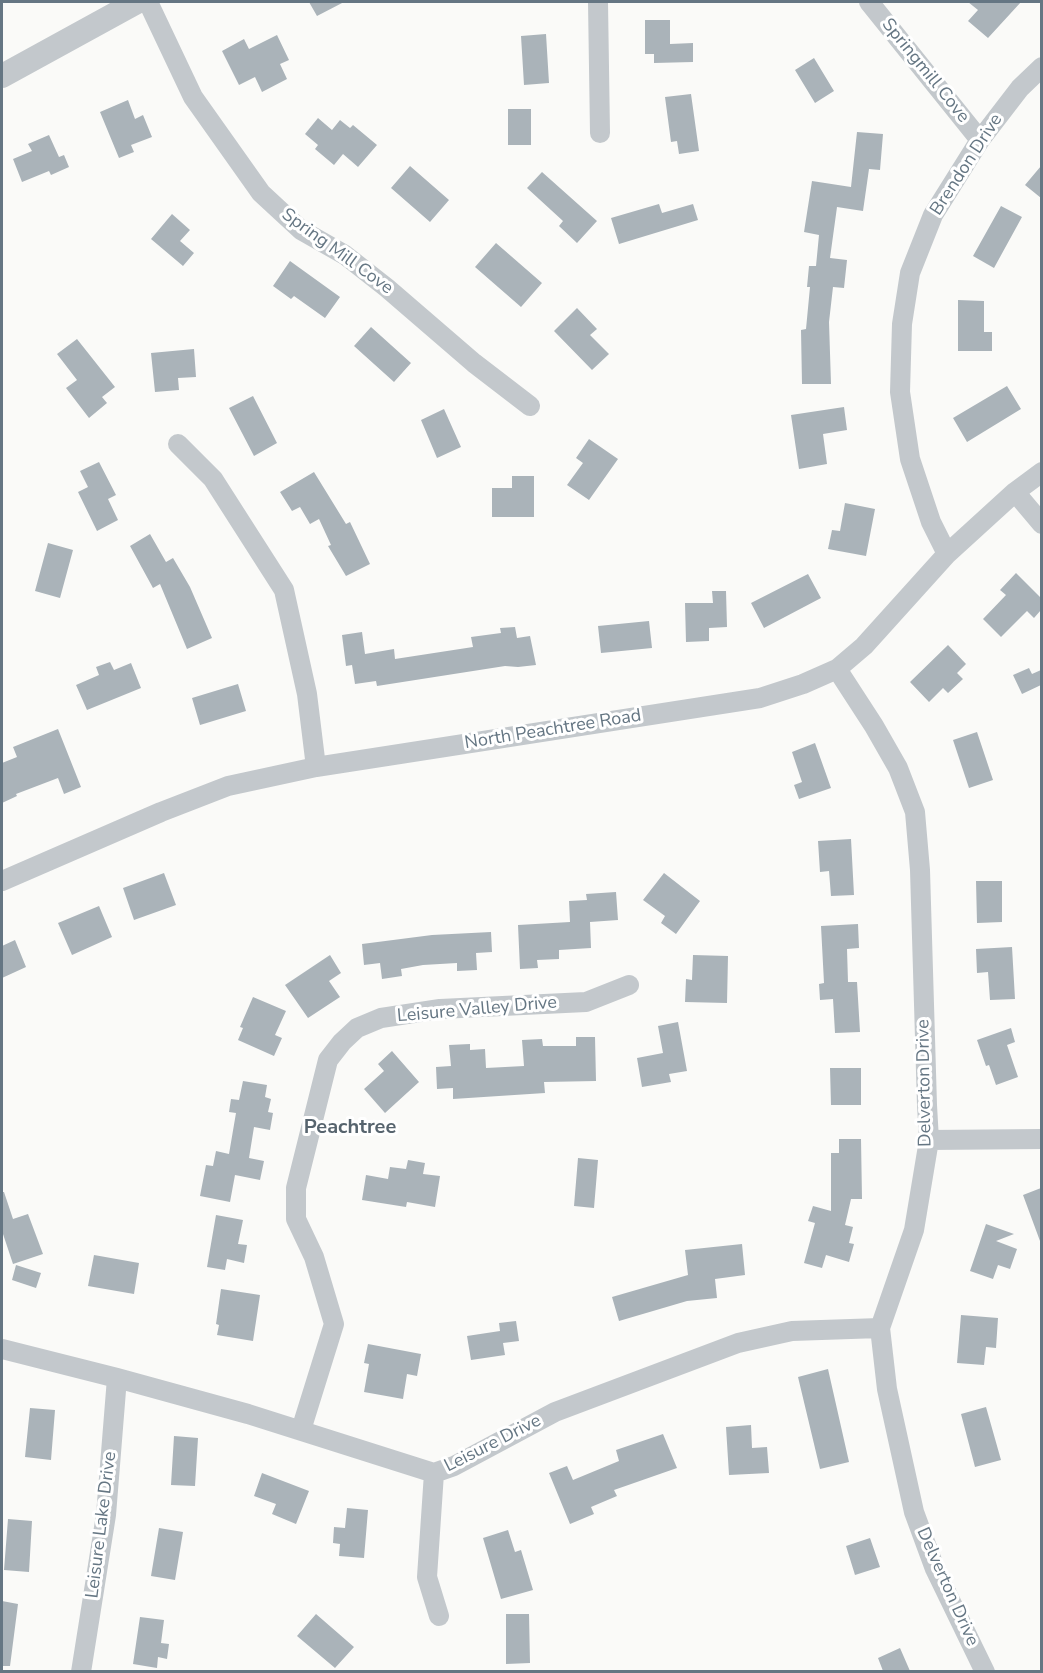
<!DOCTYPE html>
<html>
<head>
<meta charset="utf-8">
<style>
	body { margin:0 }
	#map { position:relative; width:1043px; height:1673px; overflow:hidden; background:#fafaf8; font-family:"Nunito Sans",sans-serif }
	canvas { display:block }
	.frame { position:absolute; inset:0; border:3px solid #657683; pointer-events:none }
</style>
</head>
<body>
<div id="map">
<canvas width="1043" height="1673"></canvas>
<div class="frame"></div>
</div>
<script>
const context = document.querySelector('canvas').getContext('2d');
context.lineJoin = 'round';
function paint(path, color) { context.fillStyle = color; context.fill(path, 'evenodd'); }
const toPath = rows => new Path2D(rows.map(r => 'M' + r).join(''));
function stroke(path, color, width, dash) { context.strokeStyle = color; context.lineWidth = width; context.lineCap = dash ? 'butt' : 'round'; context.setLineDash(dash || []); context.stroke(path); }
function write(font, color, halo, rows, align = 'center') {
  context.font = font + ' "Nunito Sans",sans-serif'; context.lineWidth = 6; context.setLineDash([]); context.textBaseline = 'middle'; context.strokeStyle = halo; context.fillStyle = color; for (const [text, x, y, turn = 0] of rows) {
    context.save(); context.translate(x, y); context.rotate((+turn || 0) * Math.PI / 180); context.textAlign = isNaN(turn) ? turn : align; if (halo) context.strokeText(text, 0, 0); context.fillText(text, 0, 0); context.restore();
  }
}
paint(toPath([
	[309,2,344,2,317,16],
	[968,2,1021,2,988,38,968,21,978,10],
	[645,20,670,20,670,44,693,43,693,62,654,63,654,54,645,54],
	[546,34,549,83,524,85,521,36],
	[277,35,289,60,280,64,287,79,262,92,255,77,239,85,222,51,244,39,249,49],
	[814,58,834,91,815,103,795,70],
	[691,94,699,151,679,154,677,141,671,142,665,97],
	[128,100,135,119,143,115,152,137,131,145,134,152,119,158,100,112],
	[508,109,531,109,531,145,508,145],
	[318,118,332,130,340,120,350,128,353,125,377,145,358,167,343,154,334,165,315,149,318,145,305,134],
	[857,132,883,134,880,170,869,169,863,211,837,207,830,258,847,260,844,288,833,287,829,322,831,384,802,384,801,330,806,329,810,287,807,287,809,266,816,266,819,235,804,232,812,181,851,187],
	[49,135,59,157,64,155,69,167,51,175,49,171,22,182,13,159,32,151,28,144],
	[410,166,449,200,430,222,391,188],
	[1041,166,1041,198,1025,185],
	[542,172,597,221,577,243,559,226,563,221,527,188],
	[659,204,662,213,693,204,698,220,619,244,611,218],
	[1001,206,1022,217,994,268,973,256],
	[172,214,190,230,180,241,194,253,183,266,151,239],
	[496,243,542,283,521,307,475,267],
	[290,261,340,297,325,318,294,296,291,299,273,286],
	[958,300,984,301,984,332,992,332,992,351,958,351],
	[577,308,597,329,590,335,609,354,592,370,554,331],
	[371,327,411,363,394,382,354,346],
	[77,339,115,387,102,397,107,403,89,418,66,388,77,380,57,354],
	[194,349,196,377,178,378,179,390,155,392,151,353],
	[1007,386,1021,409,967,442,953,418],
	[253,396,277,443,254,456,229,408],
	[844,407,847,430,823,434,827,464,799,469,791,415],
	[444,409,461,447,437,458,421,420],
	[589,439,618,459,589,500,567,485,583,463,576,458],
	[99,462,116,495,108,499,118,520,97,531,78,492,88,487,80,471],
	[314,472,346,524,350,522,370,564,346,576,328,546,331,545,319,519,310,524,300,507,292,511,280,492],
	[512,476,534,476,534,517,492,517,492,488,512,488],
	[845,503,875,509,866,556,828,549,832,530,840,531],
	[150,534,166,562,173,558,190,587,212,638,187,649,160,584,153,588,130,546],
	[48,543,73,550,60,598,35,591],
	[1016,573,1041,598,1041,610,1034,618,1027,611,1001,637,983,619,1006,595,1000,590],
	[808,574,821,598,764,628,751,603],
	[712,591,726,591,727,627,709,628,709,641,686,642,685,603,713,603],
	[649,621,652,648,601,653,598,626],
	[515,627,517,638,530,636,536,665,518,667,505,666,377,686,376,681,355,684,352,665,346,666,342,635,362,632,365,654,394,649,395,659,473,647,471,637,501,633,500,628],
	[948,645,966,664,957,673,963,679,948,693,943,688,929,702,910,682],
	[110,662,114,670,131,663,141,688,87,710,76,685,99,675,96,667],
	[1029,668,1032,674,1041,670,1041,685,1022,694,1013,675],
	[238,684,246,711,200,725,192,698],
	[58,729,81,787,64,794,58,778,16,794,17,796,2,803,2,763,17,757,13,747],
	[977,732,993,780,969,788,953,740],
	[815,743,831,788,799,799,794,785,802,782,792,752],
	[851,839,854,895,831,896,829,871,820,872,818,841],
	[164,873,176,905,134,920,123,888],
	[664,873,700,901,676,934,661,923,665,916,643,900],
	[976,881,1002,881,1002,922,977,923],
	[616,892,618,920,590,922,591,948,559,950,559,959,537,960,538,968,520,969,518,925,570,922,569,901,587,900,586,894],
	[99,906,112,937,72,955,58,923],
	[858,924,859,948,847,949,848,982,857,982,860,1032,835,1033,833,999,820,1000,819,984,824,983,821,926],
	[491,932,492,952,476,953,477,970,457,971,457,963,423,965,401,969,402,976,382,979,380,963,364,965,362,944,432,935],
	[15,940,26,967,2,978,2,946],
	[1012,947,1015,999,990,1000,988,972,977,973,976,949],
	[330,955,341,973,329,981,340,997,308,1018,285,985],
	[693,955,728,956,727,1003,685,1002,686,979,692,980],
	[253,997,286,1011,275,1035,282,1038,274,1056,238,1040,243,1028,240,1027],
	[678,1022,687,1071,669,1074,671,1082,642,1087,637,1058,663,1053,658,1026],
	[1011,1028,1015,1042,1007,1045,1018,1077,996,1085,989,1065,986,1066,977,1040],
	[576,1037,595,1037,596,1081,544,1082,545,1093,453,1099,453,1088,437,1089,436,1067,451,1066,449,1045,470,1044,470,1050,485,1049,486,1068,524,1066,522,1040,542,1039,543,1046,576,1046],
	[392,1051,419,1082,385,1113,364,1089,384,1071,378,1064],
	[830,1068,861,1068,861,1105,831,1105],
	[243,1081,267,1085,265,1097,271,1099,268,1112,273,1113,270,1130,254,1127,249,1158,264,1161,260,1180,235,1175,230,1202,200,1196,206,1165,213,1166,216,1151,229,1154,236,1113,229,1112,231,1099,239,1100],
	[839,1139,861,1139,862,1199,851,1199,845,1225,853,1227,849,1243,854,1244,849,1262,826,1255,822,1268,804,1263,815,1223,808,1221,813,1206,831,1211,831,1153,839,1153],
	[578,1158,598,1160,594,1208,574,1206],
	[408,1160,425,1163,423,1174,440,1176,435,1207,407,1202,406,1207,362,1200,366,1175,388,1179,390,1167,406,1169],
	[1041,1188,1041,1241,1040,1241,1023,1195],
	[2,1192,4,1192,13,1219,28,1214,43,1254,13,1264,2,1231],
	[216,1215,243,1220,238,1244,247,1245,244,1263,227,1259,225,1270,207,1267],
	[986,1224,1014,1234,996,1241,1017,1249,1010,1269,998,1265,993,1279,970,1271],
	[742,1244,745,1275,715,1279,717,1298,687,1301,619,1321,612,1297,688,1275,685,1250],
	[94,1255,139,1263,134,1294,88,1286],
	[16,1265,41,1273,36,1288,12,1280],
	[221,1289,260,1295,253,1341,217,1335,219,1325,216,1324],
	[961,1315,998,1318,996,1348,986,1347,984,1365,957,1363],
	[516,1321,519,1341,503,1343,505,1355,471,1360,467,1336,500,1331,499,1323],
	[368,1344,421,1354,417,1376,407,1374,403,1399,364,1392,369,1364,364,1363],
	[828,1369,849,1462,820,1469,798,1377],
	[986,1407,1001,1460,975,1467,961,1414],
	[30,1408,55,1410,51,1460,25,1457],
	[751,1425,752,1448,767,1447,769,1473,729,1475,726,1427],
	[663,1434,677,1468,614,1490,617,1496,591,1507,594,1514,570,1524,549,1473,567,1466,573,1480,619,1461,616,1450],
	[174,1436,198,1438,195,1486,171,1485],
	[262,1473,309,1491,296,1524,272,1514,276,1504,254,1496],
	[347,1508,368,1510,364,1558,339,1556,340,1544,333,1543,334,1527,345,1528],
	[8,1519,32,1521,29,1572,4,1570],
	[159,1528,183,1532,175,1580,151,1576],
	[508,1530,515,1552,521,1550,533,1590,501,1599,483,1538],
	[870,1538,880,1567,855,1575,846,1546],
	[2,1601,18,1604,10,1666,2,1666],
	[316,1614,354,1647,335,1668,297,1636],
	[506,1614,529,1614,530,1663,506,1664],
	[140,1617,164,1620,161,1643,169,1644,167,1659,158,1657,157,1668,133,1664],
	[900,1648,910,1671,883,1671,878,1658]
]), '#aab3b9');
stroke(toPath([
	[148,2,193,97,261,193,301,230,345,255,387,288,474,363,530,406],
	[598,2,600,133],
	[869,2,980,140],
	[178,444,213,479,284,590,307,694,316,767],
	[1015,492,1042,524],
	[947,554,931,522,910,459,900,392,902,324,910,273,933,215,980,140,1020,88,1042,67],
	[837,669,874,726,898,768,915,812,920,870,927,1105,929,1140,914,1230,880,1328,887,1389,914,1512,935,1569,985,1672],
	[2,881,161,812,228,786,316,767,760,698,803,684,837,669,864,646,947,554,1015,492,1042,472],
	[929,1140,1042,1139],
	[2,1349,117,1378,248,1414,434,1473,454,1466,555,1412,738,1343,792,1331,880,1328],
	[301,1430,334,1324,314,1257,296,1219,296,1188,328,1060,342,1042,357,1028,381,1018,440,1009,586,1002,629,985],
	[434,1473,427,1577,439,1616],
	[81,1672,106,1515,117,1378]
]), '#c3c8cc', 20);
stroke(toPath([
	[2,76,137,2]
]), '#c3c8cc', 24);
write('18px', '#657683', '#fff', [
	["Springmill Cove",925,71,51],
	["Brendon Drive",967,165,-57],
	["Spring Mill Cove",337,252,36],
	["North Peachtree Road",553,730,-9],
	["Leisure Valley Drive",477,1010,-5],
	["Delverton Drive",925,1083,-91],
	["Leisure Drive",493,1444,-27],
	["Leisure Lake Drive",102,1525,-83],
	["Delverton Drive",947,1587,66]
]);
write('bold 20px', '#57646e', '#fff', [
	["Peachtree",350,1128]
]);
</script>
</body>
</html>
